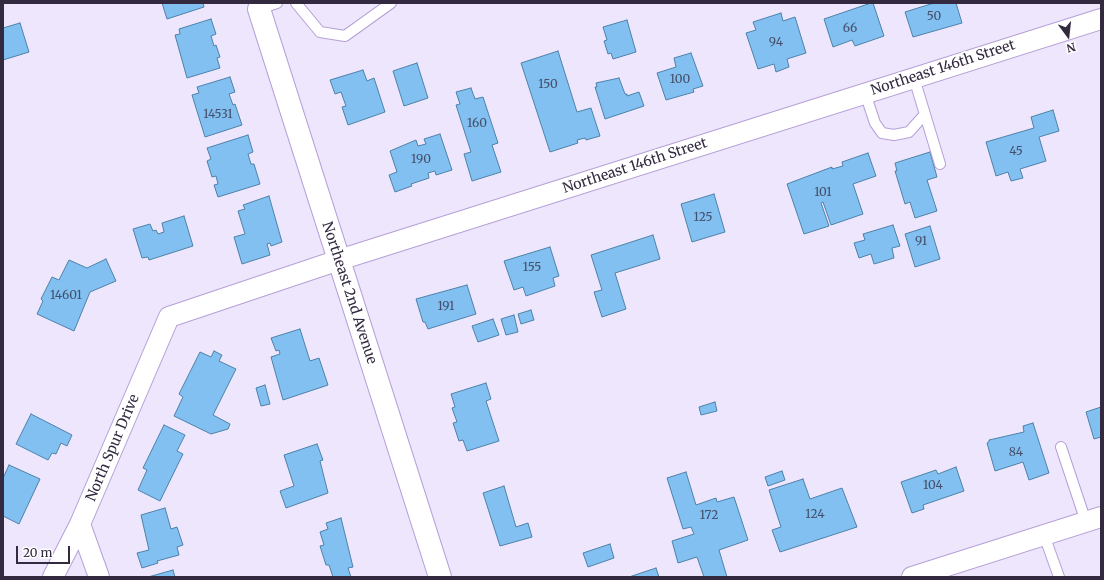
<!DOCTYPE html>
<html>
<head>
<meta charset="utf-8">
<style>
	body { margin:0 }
	#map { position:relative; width:1104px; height:580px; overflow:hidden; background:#eee6fd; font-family:Merriweather,serif }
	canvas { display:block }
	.frame { position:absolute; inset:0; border:4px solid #332a40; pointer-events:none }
	.north { position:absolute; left:1048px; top:16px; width:40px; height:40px; -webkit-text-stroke:3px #fff; paint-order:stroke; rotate:165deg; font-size:11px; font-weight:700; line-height:16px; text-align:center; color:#332a40 }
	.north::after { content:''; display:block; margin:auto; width:14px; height:18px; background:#332a40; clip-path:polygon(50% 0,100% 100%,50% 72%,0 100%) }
	.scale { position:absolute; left:16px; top:546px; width:54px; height:18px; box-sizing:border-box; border:2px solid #332a40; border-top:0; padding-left:5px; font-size:12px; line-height:14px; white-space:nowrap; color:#332a40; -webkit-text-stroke:3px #fff; paint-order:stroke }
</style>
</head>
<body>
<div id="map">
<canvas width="1104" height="580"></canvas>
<div class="frame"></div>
<div class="north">N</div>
<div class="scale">20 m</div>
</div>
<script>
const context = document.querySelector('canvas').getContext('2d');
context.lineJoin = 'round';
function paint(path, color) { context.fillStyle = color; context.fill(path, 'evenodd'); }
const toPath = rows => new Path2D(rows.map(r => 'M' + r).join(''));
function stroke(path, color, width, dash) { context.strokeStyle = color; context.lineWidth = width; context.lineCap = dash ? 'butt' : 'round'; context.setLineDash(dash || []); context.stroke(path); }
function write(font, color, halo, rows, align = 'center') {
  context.font = font + ' Merriweather,serif'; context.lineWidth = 4; context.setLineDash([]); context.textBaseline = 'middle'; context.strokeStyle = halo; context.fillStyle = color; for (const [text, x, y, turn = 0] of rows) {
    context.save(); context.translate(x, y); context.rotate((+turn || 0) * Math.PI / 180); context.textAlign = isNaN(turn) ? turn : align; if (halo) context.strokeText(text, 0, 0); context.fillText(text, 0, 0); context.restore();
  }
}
const building = toPath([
	[162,3,203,3,204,7,167,19,162,3],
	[871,3,873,3,884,36,855,46,852,40,833,47,824,19,871,3],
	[934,3,956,3,962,23,913,37,905,12,934,3],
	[781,13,783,21,795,17,806,53,787,59,789,67,776,72,774,64,758,69,746,33,756,30,753,22,781,13],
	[211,19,216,34,211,36,214,46,216,45,220,57,217,58,220,68,187,78,175,35,180,34,179,29,211,19],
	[627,20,636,52,613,59,611,53,608,54,604,41,607,40,603,27,627,20],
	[20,23,29,52,3,60,3,28,20,23],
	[558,51,577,112,591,108,600,136,586,140,585,138,577,140,578,143,550,152,521,63,558,51],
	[691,53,703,86,693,89,694,92,666,100,657,73,676,67,674,58,691,53],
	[417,63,428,98,404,106,393,71,417,63],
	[363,70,367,81,374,78,385,112,348,125,342,107,346,106,341,92,335,94,330,80,363,70],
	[230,77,235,92,229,94,233,105,235,104,242,125,205,137,192,95,199,93,197,87,230,77],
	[619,78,625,94,627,94,627,96,639,92,644,106,605,119,595,87,597,87,596,83,619,78],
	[471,88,475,99,483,97,498,143,492,145,501,172,472,181,464,154,471,152,456,105,460,104,456,92,471,88],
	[1053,110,1059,131,1039,137,1046,161,1020,169,1023,178,1011,181,1008,172,996,176,986,142,1034,128,1031,117,1053,110],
	[440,134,452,170,436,175,435,171,428,173,429,178,411,184,412,186,395,192,389,175,397,172,390,151,416,140,418,146,426,144,424,139,440,134],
	[248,135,253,152,248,154,251,164,254,164,260,184,218,197,214,185,218,184,216,176,212,177,207,161,211,159,207,148,248,135],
	[930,152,937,177,927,180,937,211,915,218,910,202,905,204,895,171,897,171,895,163,930,152],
	[868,153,876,176,853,184,863,214,831,225,823,202,821,203,829,226,804,234,787,184,832,167,832,169,843,166,842,162,868,153],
	[714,194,725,232,692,242,681,204,714,194],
	[269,196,282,242,271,246,270,243,267,244,270,255,242,264,234,237,245,234,238,211,245,209,243,205,269,196],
	[184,216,193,246,149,260,148,257,142,258,133,229,150,224,153,231,156,230,158,234,164,232,162,223,184,216],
	[893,225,900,246,892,248,894,258,874,264,871,254,859,258,854,243,865,240,863,234,893,225],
	[930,226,940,259,915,267,905,234,930,226],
	[653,235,660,259,615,273,626,309,602,317,594,292,602,290,591,255,653,235],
	[550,247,559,276,553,278,555,286,526,296,523,287,514,290,504,261,550,247],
	[106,259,116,281,90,292,74,331,37,314,43,301,41,299,52,277,59,280,69,260,87,268,106,259],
	[467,285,476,314,428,329,425,322,423,322,416,299,467,285],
	[531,310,534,320,521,324,518,314,531,310],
	[514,315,518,332,506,335,501,319,514,315],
	[493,319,499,335,478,342,472,326,493,319],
	[300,329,310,361,319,358,328,385,283,400,271,357,280,354,279,350,276,351,271,338,300,329],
	[214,351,222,355,219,361,236,369,213,415,230,424,228,429,211,434,174,416,183,397,179,394,200,352,211,357,214,351],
	[486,383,491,399,486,401,499,441,467,451,463,440,459,441,453,423,457,422,452,408,455,407,451,394,486,383],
	[265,385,270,404,261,406,256,388,265,385],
	[715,402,717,411,701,415,699,407,715,402],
	[1101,407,1101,437,1094,439,1086,412,1101,407],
	[31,414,72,435,67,446,61,443,56,454,52,453,48,460,16,444,31,414],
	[1033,423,1049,473,1029,480,1023,462,995,471,987,443,989,442,989,440,1024,432,1023,426,1033,423],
	[164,425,185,435,177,451,183,454,160,501,138,490,147,470,143,468,164,425],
	[317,444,323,460,320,461,328,493,286,508,280,491,294,486,284,455,317,444],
	[9,465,40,479,19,524,3,516,3,478,9,465],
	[956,467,964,491,923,505,924,509,912,513,901,482,936,470,938,474,956,467],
	[782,471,785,480,768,486,765,477,782,471],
	[686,472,696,505,716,498,717,502,734,497,748,540,719,550,727,577,704,577,697,557,678,563,672,541,694,534,691,527,683,529,667,478,686,472],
	[803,479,810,499,842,488,857,527,780,552,772,530,781,527,769,490,803,479],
	[504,486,516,527,528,523,532,537,500,546,483,493,504,486],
	[165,508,171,529,177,527,183,545,177,547,179,555,157,561,158,563,142,568,137,553,149,550,141,515,165,508],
	[341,518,353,567,348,568,351,577,333,577,329,565,326,565,320,546,324,545,320,532,328,529,326,523,341,518],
	[610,544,614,558,588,567,583,553,610,544],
	[656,568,659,577,629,577,656,568],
	[173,570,175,577,148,577,173,570]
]);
paint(building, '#81c0f1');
stroke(building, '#4e81a8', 1);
const service = toPath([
	[296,3,320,32,345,36,391,3],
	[259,9,277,3],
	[914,78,940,164],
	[865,93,875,123,882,133,894,135,909,132,925,114],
	[1061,447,1086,522],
	[1044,535,1059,577]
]);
const minor = toPath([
	[80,524,99,577],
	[53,577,80,524,169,317,339,260,1101,19],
	[912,577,1101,517]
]);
const tertiary = toPath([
	[259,9,440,577]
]);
stroke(service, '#b6a0d7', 12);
stroke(minor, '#b6a0d7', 22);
stroke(tertiary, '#b6a0d7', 24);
stroke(service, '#fff', 10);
stroke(minor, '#fff', 20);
stroke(tertiary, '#fff', 22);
write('12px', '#46506c', null, [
	["50",934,17],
	["66",850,29],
	["94",776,43],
	["100",680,80],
	["150",548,85],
	["14531",218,115],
	["160",477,124],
	["45",1016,152],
	["190",421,160],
	["101",823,193],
	["125",703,218],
	["91",921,242],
	["155",532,268],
	["14601",66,296],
	["191",446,307],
	["84",1016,453],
	["104",933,486],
	["124",815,515],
	["172",709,516]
]);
write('14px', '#332a40', '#fff', [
	["Northeast 146th Street",943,68,-18],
	["Northeast 146th Street",635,166,-18],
	["Northeast 2nd Avenue",349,293,72],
	["North Spur Drive",113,448,-67]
]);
</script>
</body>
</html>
